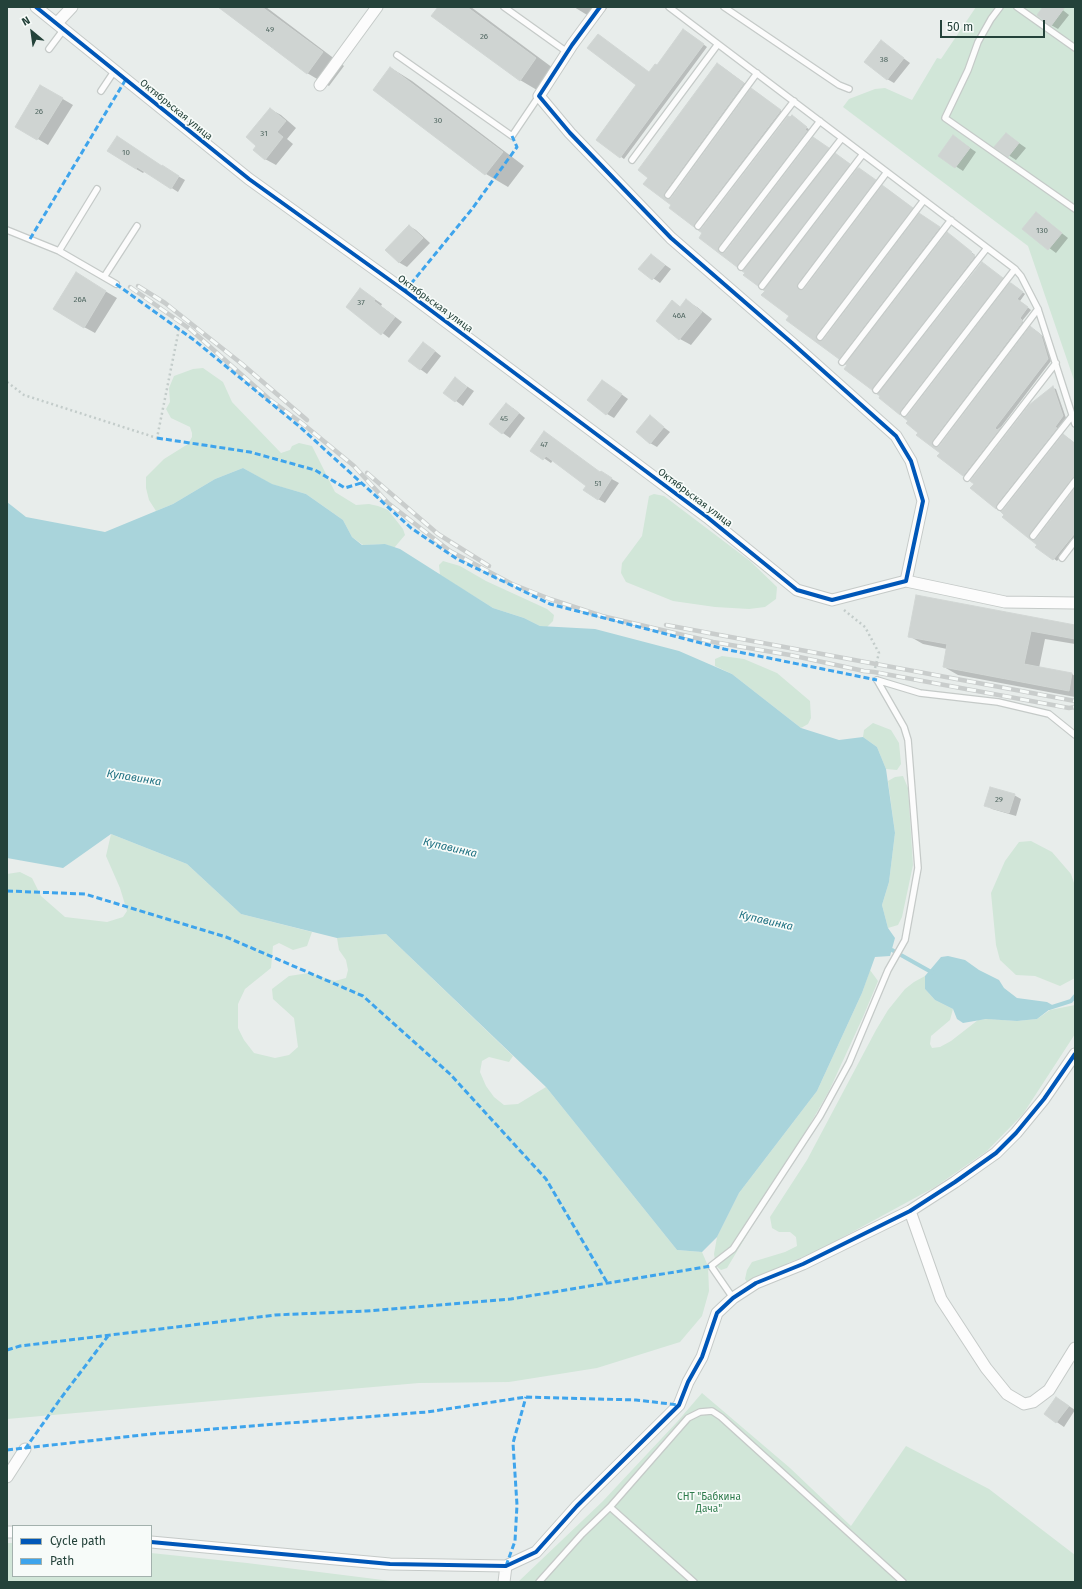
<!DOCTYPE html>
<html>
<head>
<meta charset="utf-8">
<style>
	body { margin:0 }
	#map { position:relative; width:1082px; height:1589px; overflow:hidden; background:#e8edeb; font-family:"Fira Sans",sans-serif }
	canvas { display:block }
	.frame { position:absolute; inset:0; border:8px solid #24423a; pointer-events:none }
	.legend { position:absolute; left:12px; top:1525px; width:140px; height:52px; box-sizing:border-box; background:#f7fbf9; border:1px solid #a3b1ad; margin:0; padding:5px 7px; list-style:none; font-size:12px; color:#24423a }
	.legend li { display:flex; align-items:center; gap:8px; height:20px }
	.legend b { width:20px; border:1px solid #a3b1ad }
	.north { position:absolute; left:12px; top:12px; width:40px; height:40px; -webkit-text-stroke:3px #f7fbf9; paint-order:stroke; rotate:331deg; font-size:11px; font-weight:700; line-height:16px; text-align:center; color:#24423a }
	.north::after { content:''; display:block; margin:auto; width:14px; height:18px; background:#24423a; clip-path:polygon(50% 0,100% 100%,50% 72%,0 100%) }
	.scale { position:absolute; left:940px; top:20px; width:105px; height:18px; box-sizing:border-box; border:2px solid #24423a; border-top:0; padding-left:5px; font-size:12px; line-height:14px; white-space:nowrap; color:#24423a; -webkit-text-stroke:3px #f7fbf9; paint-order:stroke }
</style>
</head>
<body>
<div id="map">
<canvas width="1082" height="1589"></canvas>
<div class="frame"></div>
<ul class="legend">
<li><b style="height:5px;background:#0057b8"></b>Cycle path</li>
<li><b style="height:5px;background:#3ea4ec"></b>Path</li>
</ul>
<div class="north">N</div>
<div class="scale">50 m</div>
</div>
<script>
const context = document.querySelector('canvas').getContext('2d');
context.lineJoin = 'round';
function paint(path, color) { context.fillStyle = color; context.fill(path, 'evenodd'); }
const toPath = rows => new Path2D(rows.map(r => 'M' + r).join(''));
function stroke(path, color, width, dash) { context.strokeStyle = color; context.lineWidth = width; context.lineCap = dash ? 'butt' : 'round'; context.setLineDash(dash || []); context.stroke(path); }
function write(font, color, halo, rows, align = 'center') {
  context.font = font + ' "Fira Sans",sans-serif'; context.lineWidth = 3.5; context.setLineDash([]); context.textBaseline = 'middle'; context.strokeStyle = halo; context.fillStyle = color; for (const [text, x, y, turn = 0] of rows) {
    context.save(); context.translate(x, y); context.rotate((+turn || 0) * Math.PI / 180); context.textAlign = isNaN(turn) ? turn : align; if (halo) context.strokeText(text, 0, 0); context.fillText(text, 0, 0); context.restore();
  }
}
paint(toPath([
	[976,7,1075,7,1075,383,1028,246,843,107,849,99,875,89,885,88,912,100,937,58,941,59],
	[203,368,223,382,232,402,281,453,290,450,292,446,299,443,312,446,335,492,356,505,369,504,378,506,388,510,403,529,405,535,394,548,385,544,363,545,352,537,343,520,306,494,271,484,243,468,215,479,173,504,156,511,149,500,146,488,146,477,164,459,188,444,192,437,192,433,190,427,171,418,166,409,170,402,169,388,174,376,193,369],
	[654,494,664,496,750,561,777,587,776,599,765,607,749,609,715,607,673,601,626,582,621,573,622,563,642,536,649,496],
	[443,561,460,566,486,581,547,609,554,615,553,621,547,627,540,626,524,618,493,608,440,575,439,565],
	[722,656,744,659,777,673,810,701,811,718,808,724,801,728,732,674,715,666,715,659],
	[873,723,891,730,899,743,901,764,897,770,886,769,877,747,863,737,864,730],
	[903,776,908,788,913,865,902,917,898,925,888,928,882,905,889,882,895,833,888,781,895,777],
	[111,834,187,864,241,914,312,932,307,946,293,950,279,943,273,946,271,968,245,989,238,1004,238,1028,244,1040,254,1053,275,1058,289,1055,298,1047,294,1018,273,999,272,989,289,976,309,973,335,981,346,978,348,970,346,960,339,950,337,938,386,934,513,1056,509,1062,489,1057,482,1061,480,1072,486,1086,494,1097,504,1105,518,1104,546,1087,677,1250,702,1252,708,1266,709,1291,702,1316,680,1342,597,1368,509,1382,419,1383,7,1419,7,874,20,872,32,878,41,896,65,917,107,922,123,917,127,911,120,888,106,856],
	[1031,841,1052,852,1071,874,1075,886,1075,978,1060,986,1035,976,1016,975,1000,960,996,945,991,893,1005,861,1019,842],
	[870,970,878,981,863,1017,829,1091,745,1238,727,1268,721,1270,716,1266,714,1254,717,1237,739,1193,817,1091,862,993],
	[925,976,925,989,935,1000,953,1009,950,1020,931,1036,930,1044,932,1048,940,1047,951,1041,978,1020,988,1019,1017,1021,1037,1019,1050,1010,1075,1005,1075,1034,1023,1114,987,1151,935,1187,812,1254,790,1262,749,1285,745,1279,747,1270,752,1262,785,1252,797,1246,796,1237,790,1232,779,1232,772,1228,770,1217,807,1160,876,1030,888,1010,905,989,914,982],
	[702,1393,790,1468,851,1526,906,1446,989,1489,1075,1555,1075,1582,518,1582,603,1501,677,1422],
	[7,1543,13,1543,13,1576,151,1576,151,1553,247,1563,399,1582,7,1582]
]), '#d1e6d8');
paint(toPath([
	[243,468,272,484,306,494,343,520,352,537,362,545,385,544,400,549,493,608,524,618,540,626,595,629,679,651,732,674,801,728,839,740,863,737,877,747,886,769,895,833,889,882,882,905,888,928,895,938,890,956,875,957,862,993,817,1091,739,1193,717,1237,702,1252,677,1250,546,1087,386,934,337,938,241,914,187,864,111,834,63,868,7,858,7,502,26,517,105,532,173,504,215,479],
	[948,956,965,960,979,970,999,980,1004,988,1017,998,1047,1002,1054,1006,1037,1019,1017,1021,986,1019,963,1023,957,1019,953,1009,935,1000,925,989,925,976,941,957]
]), '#a9d4db');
paint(toPath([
	[219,7,266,7,344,66,329,86,307,73],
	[439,7,471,7,557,71,542,93,520,80],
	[574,7,608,7,597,21],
	[1045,7,1059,7,1069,15,1058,29,1051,25],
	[687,32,707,47,624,159,597,140],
	[882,42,910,63,894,83,887,79],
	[721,66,747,85,667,194,668,199,671,200,755,91,784,113,697,228,670,208,673,205,644,184],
	[391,68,412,81,524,166,508,187,486,174,375,89],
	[41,86,73,105,48,145,16,126],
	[270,109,281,115,296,128,287,139,293,144,276,165,265,159,258,145],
	[795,119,810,130,722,248,722,254,700,237],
	[1006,134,1026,148,1016,160,996,147],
	[817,140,831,151,740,268,737,266,726,252],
	[960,141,976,152,963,171,940,156],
	[109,150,162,167,185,180,178,192,145,171,143,173,136,169],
	[836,155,853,166,761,287,758,285],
	[859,169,878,183,800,285,801,291,805,289,886,188,915,210,820,336,819,341,824,340,923,216,942,230,842,360,788,319,790,316,763,295],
	[1036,213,1068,238,1056,253,1024,229],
	[409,226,416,230,430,243,407,267,400,263,387,250],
	[950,236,975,255,974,256,978,259,875,391,872,389],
	[651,255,671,269,660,283,640,269],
	[985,265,1005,281,903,415,880,398],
	[76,274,117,298,95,333,84,327],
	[1015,286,1025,294,1020,301,1031,310,1022,321,1026,324,936,442,935,448,909,420,908,416],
	[360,289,382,304,381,306,402,322,389,338,347,306],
	[686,301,697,307,712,319,691,345,680,339,673,302,681,307],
	[1034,329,1044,337,1051,361,1001,427,1004,429,967,477,939,456,941,453,940,446],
	[430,347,441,356,427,374,409,361],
	[456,379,474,391,463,406,445,393],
	[603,381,628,399,614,418,607,414],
	[1053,388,1056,389,1066,418,1057,429,1059,431,999,509,972,488],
	[513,408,525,418,510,438,490,424],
	[650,417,670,432,657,447,650,443],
	[1064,435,1075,443,1075,480,1033,535,1032,540,1005,514,1004,510],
	[532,450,601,473,619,483,605,503,598,499,588,486,553,460,551,463],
	[1075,490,1075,538,1057,561,1037,546,1038,545,1037,539],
	[1075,626,1075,644,1045,639,1039,668,1072,674,1075,676,1075,697,958,675,944,667,947,649,923,644,909,636],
	[1014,795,1021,799,1016,816,992,809,985,805],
	[1063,1402,1075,1410,1064,1427,1045,1414]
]), '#0003');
stroke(toPath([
	[892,950,933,973],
	[1049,1008,1071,1001,1075,996]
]), '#a9d4db', 4);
const building = toPath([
	[218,7,262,7,323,52,307,74,218,7],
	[438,7,467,7,536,58,520,81,431,16,438,7],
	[1043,7,1065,7,1051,26,1037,15,1043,7],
	[683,29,704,44,620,158,596,140,636,85,587,48,598,34,649,72,655,64,657,65,683,29],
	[881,40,904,58,887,80,864,62,881,40],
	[717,63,744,83,665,192,665,198,668,199,671,198,751,88,781,110,695,223,694,227,669,208,671,205,643,184,648,178,638,170,717,63],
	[390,67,503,152,485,175,373,90,390,67],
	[40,85,63,98,37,140,15,127,40,85],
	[270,108,286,121,277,132,283,137,265,160,253,150,256,146,246,137,270,108],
	[792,115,807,127,805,130,807,131,719,246,719,252,722,253,725,252,813,137,829,148,737,267,699,238,702,233,698,230,701,229,788,116,790,117,792,115],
	[1006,133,1019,143,1008,157,994,147,1006,133],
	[953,135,970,148,955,168,938,156,953,135],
	[117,136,162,166,162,165,179,176,171,189,137,167,136,169,107,151,117,136],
	[835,153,850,164,758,286,743,275,745,273,742,271,835,153],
	[859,168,876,180,798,283,798,289,801,290,804,289,882,185,913,208,817,334,816,338,818,341,823,340,919,213,940,227,839,359,786,320,789,316,761,295,765,291,763,290,857,169,859,168],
	[1036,212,1062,233,1048,250,1022,229,1036,212],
	[409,225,423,238,399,263,385,250,409,225],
	[947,232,972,252,971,253,975,256,872,390,844,369,847,365,845,364,947,232],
	[651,254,665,265,652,280,638,269,651,254],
	[982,262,1003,278,901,410,900,415,879,398,880,396,877,394,982,262],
	[76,272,106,291,84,328,53,309,76,272],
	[1009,283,1011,283,1023,292,1017,299,1028,307,1020,318,1023,321,933,440,932,445,936,447,939,446,1030,326,1041,335,1048,359,995,428,997,430,1001,427,963,476,937,456,940,453,916,435,918,433,906,423,908,421,903,417,907,416,1009,283],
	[360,288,375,299,374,301,395,317,381,335,346,307,360,288],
	[686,299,702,312,679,340,656,321,672,300,680,307,686,299],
	[423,342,435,351,420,370,408,361,423,342],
	[455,377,467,387,455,402,443,393,455,377],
	[602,380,622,394,606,415,587,400,602,380],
	[1053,386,1063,416,1055,427,1057,428,997,504,996,509,970,488,974,484,970,481,1029,405,1053,386],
	[506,403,519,413,502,434,489,424,506,403],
	[650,415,664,427,650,444,636,432,650,415],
	[544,431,600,472,601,471,612,478,598,500,583,490,586,486,546,456,543,460,530,451,544,431],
	[1063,434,1073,442,1075,446,1075,477,1072,478,1029,536,1032,540,1036,539,1075,488,1075,533,1053,560,1035,547,1037,545,1002,517,1004,515,1000,511,1003,510,1063,434],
	[916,595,1075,625,1075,639,1031,631,1024,664,1072,673,1069,691,943,667,947,644,908,637,916,595],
	[990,787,1015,794,1009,813,984,806,990,787],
	[1056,1397,1069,1406,1056,1423,1044,1414,1056,1397]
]);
paint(building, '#cfd4d2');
stroke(building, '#d1d6d4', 1);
const lane = toPath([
	[504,7,567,52],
	[669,7,1015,269,1021,276,1038,309,1075,424],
	[724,7,839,85,849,89],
	[1000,7,991,19,978,42,968,70,945,118,1075,209],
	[1017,7,1075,48],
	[49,49,64,29],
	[397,55,512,136,539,96],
	[101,91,115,70],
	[632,160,718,44],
	[668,195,757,73],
	[698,226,794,101],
	[7,230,59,251,116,284],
	[722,249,820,121],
	[59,251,97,189],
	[741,267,842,138],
	[104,277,137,226],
	[762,286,863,154],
	[801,286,887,172],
	[820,337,924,200],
	[842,362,951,220],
	[876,390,987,248],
	[904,413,1015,269],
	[936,443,1038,309],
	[967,478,1056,363],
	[1000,507,1072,416],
	[1033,536,1075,481],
	[1062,558,1075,541],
	[877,680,920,693,998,702,1049,714,1075,735],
	[733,1298,711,1266,733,1249,820,1116,849,1063,888,970,905,940,918,868,908,740,904,727,877,680],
	[610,1507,694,1582],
	[539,1582,582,1534,610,1507,688,1418,700,1412,712,1411,721,1417,903,1582]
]);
const street = toPath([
	[36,7,249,179,405,291,707,517,797,590,832,600,906,581,923,501,911,461,896,436,792,343,671,238,570,133,539,96,572,45,600,7],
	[57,23,72,7],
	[320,85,377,7],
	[906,581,1005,602,1075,603],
	[910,1211,941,1299,986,1368,1007,1394,1024,1404,1033,1402,1049,1390,1075,1348],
	[7,1477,25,1449],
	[7,1532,13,1532],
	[151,1542,390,1564,506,1566,536,1552,577,1506,679,1405,688,1382,702,1357,717,1313,733,1298,756,1283,803,1264,910,1211,955,1182,996,1153,1016,1133,1044,1099,1075,1054],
	[504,1582,506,1566]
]);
stroke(lane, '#c5cac8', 8);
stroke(street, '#c5cac8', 13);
stroke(toPath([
	[7,382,24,395,157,438,179,329],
	[844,610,865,627,879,653,874,672]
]), '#c3ccca', 2.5, [2, 3]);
stroke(lane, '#fcfcfc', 5.5);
stroke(street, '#fcfcfc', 11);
const rail = toPath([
	[138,286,165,303,242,364,307,420],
	[130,287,190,329,269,399,303,424,354,466,388,503,450,551,512,584,550,599,602,616,713,642,790,655,864,671,874,672,1069,708,1075,707],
	[367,473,438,534,489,566],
	[666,625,1075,701]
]);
stroke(rail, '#c9cdcc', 4.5);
stroke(rail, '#f7fbf9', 3, [9]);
stroke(toPath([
	[30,239,126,79],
	[116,284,194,340,300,427,411,528,457,559,550,604,724,649,877,680],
	[405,291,472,209,517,147,512,136],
	[157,438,250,452,315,470,345,488,361,483],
	[7,891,85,894,226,937,363,996,450,1074,546,1179,608,1284],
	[7,1350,20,1346,275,1315,366,1311,511,1299,711,1266],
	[25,1449,61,1398,108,1336],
	[7,1450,151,1434,427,1412,526,1397,636,1400,679,1405],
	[506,1566,515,1541,517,1505,513,1443,526,1397]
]), '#3ea4ec', 3, [6, 3]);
stroke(toPath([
	[36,7,249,179,405,291,707,517,797,590,832,600,906,581,923,501,911,461,896,436,792,343,671,238,570,133,539,96,572,45,600,7],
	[151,1542,390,1564,506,1566,536,1552,577,1506,679,1405,688,1382,702,1357,717,1313,733,1298,756,1283,803,1264,910,1211,955,1182,996,1153,1016,1133,1044,1099,1075,1054]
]), '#0057b8', 4);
write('8px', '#506761', null, [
	["49",270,30],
	["26",484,37],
	["38",884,60],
	["26",39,112],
	["30",438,121],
	["31",264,134],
	["10",126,153],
	["130",1042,231],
	["26А",80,300],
	["37",361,303],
	["46А",679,316],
	["45",504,419],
	["47",544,445],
	["51",598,484],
	["29",999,800]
]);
write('10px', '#24423a', '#f7fbf9', [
	["Октябрьская улица",176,110,39],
	["Октябрьская улица",435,304,36],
	["Октябрьская улица",695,498,37]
]);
write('10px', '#2d7a4b', '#f7fbf9', [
	["СНТ \"Бабкина",709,1497],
	["Дача\"",709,1509]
]);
write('italic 11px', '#1c6f80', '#f7fbf9', [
	["Купавинка",134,778,9],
	["Купавинка",450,848,13],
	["Купавинка",766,921,13]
]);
</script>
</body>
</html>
